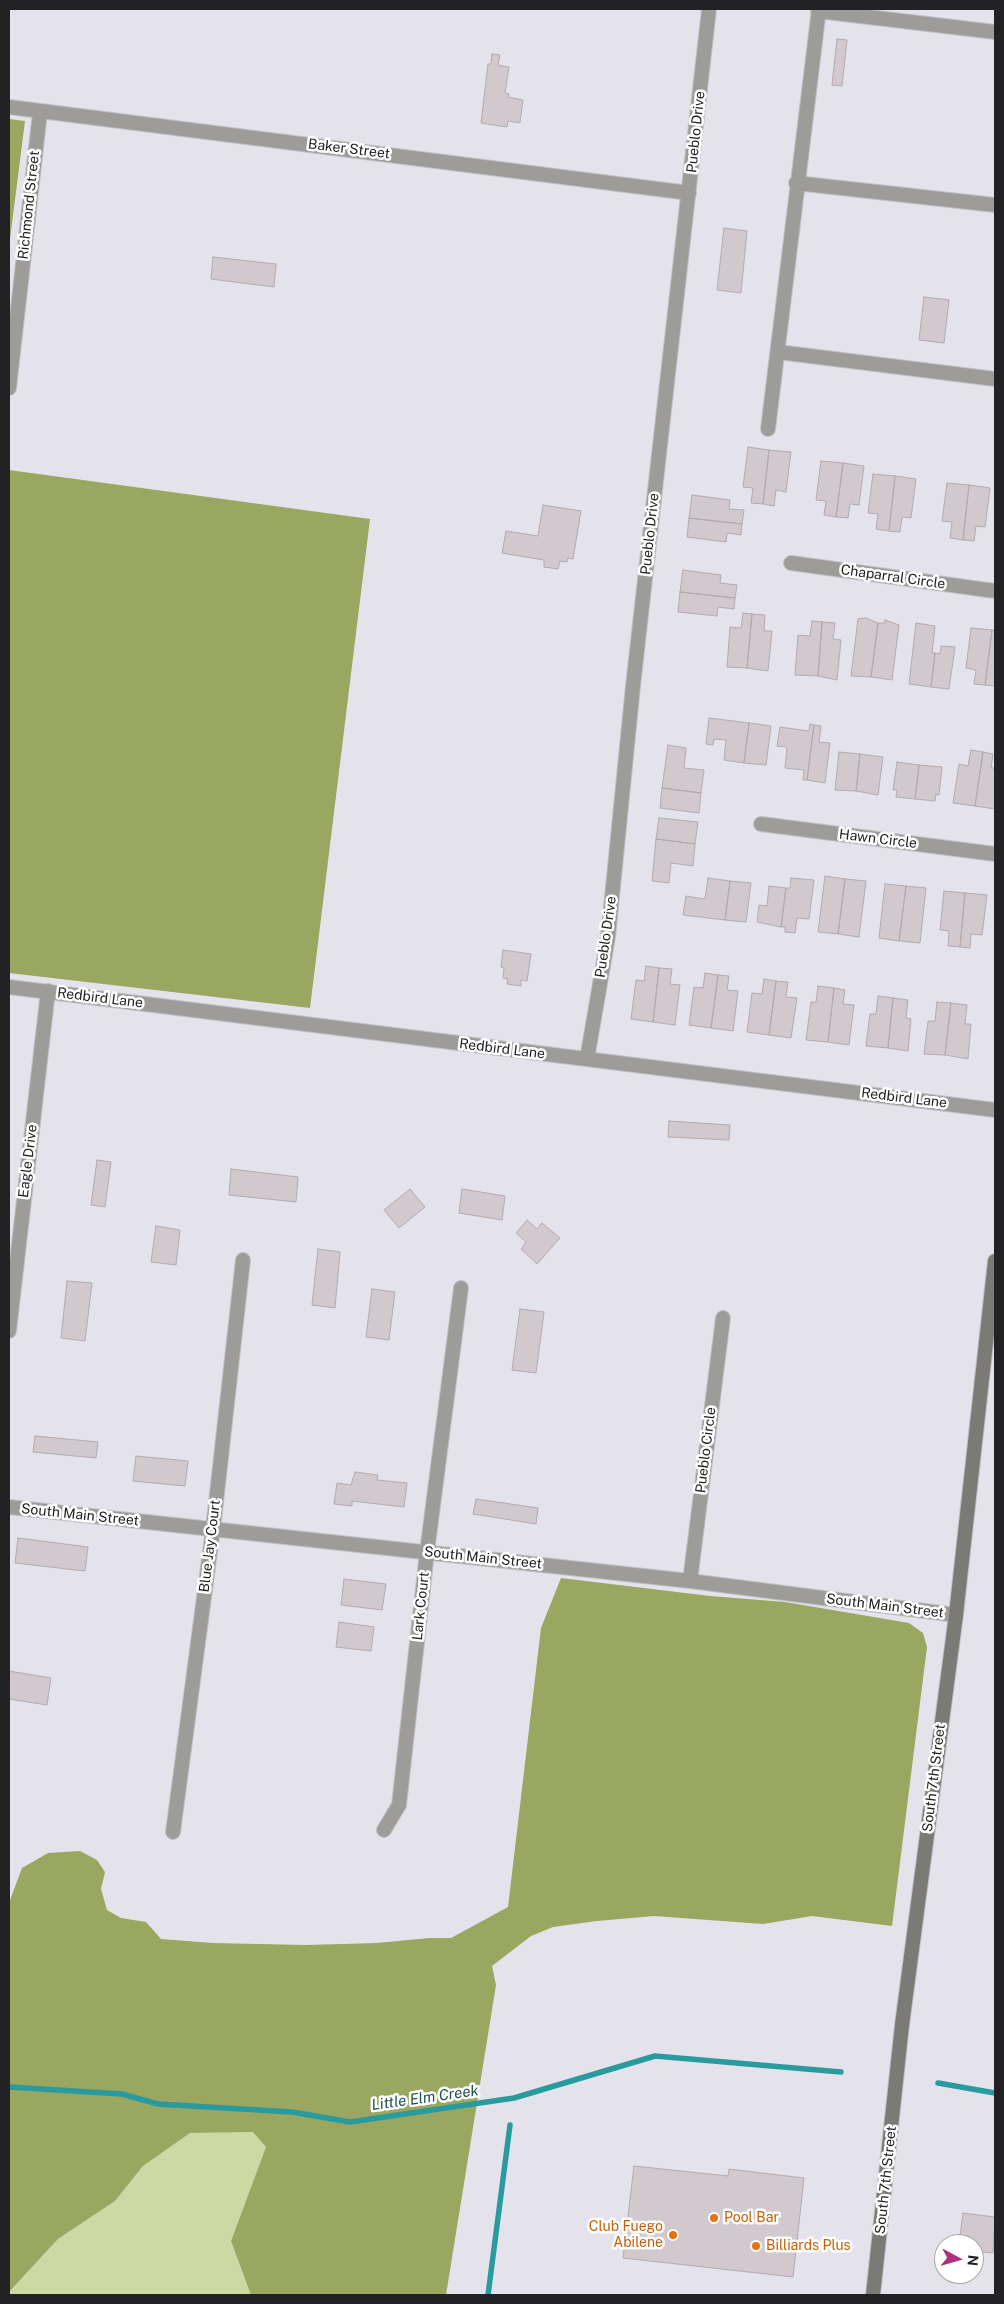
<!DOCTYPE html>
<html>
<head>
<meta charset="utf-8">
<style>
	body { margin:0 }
	#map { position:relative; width:1004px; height:2304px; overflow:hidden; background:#e4e3eb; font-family:"Public Sans",sans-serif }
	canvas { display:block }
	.frame { position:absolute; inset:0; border:10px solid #222225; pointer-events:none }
	.north { position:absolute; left:934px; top:2234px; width:50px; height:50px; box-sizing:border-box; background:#fff; border:1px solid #a7a7a8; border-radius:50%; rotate:96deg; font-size:14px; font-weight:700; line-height:20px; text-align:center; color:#222225 }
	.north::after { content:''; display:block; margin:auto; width:18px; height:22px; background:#ae3181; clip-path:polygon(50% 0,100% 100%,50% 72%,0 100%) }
</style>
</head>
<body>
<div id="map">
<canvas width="1004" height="2304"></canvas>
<div class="frame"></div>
<div class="north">N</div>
</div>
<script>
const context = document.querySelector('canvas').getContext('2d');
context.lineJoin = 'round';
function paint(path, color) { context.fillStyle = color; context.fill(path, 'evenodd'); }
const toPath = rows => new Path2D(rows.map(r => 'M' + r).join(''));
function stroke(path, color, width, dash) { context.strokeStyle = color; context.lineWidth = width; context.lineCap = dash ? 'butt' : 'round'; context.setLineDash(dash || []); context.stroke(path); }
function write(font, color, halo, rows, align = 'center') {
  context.font = font + ' "Public Sans",sans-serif'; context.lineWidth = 5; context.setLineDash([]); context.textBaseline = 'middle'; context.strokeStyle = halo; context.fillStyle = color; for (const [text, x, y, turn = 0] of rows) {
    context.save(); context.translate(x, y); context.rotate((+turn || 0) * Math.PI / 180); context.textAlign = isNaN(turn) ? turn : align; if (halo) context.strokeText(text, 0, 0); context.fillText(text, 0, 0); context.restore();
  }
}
paint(toPath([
	[254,2132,266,2147,231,2241,251,2295,9,2295,9,2292,58,2239,115,2201,143,2166,190,2133]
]), '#cdd9a3');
paint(toPath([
	[9,119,25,121,9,247],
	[9,470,370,519,310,1008,9,973],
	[561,1578,710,1596,785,1602,909,1623,923,1633,927,1647,892,1926,812,1916,763,1924,654,1916,597,1921,553,1927,531,1936,492,1966,496,1985,446,2295,251,2295,231,2241,266,2147,253,2132,190,2133,143,2166,115,2201,58,2239,9,2292,9,1903,22,1868,48,1853,80,1851,97,1860,105,1872,101,1889,107,1910,121,1918,146,1922,161,1939,213,1943,306,1945,377,1943,429,1938,451,1938,508,1907,541,1628]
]), '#99a761');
stroke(toPath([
	[938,2083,995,2093],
	[9,2087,122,2094,158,2104,292,2112,350,2122,514,2098,655,2056,841,2072],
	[488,2295,510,2125]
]), '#299a9d', 5.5);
const building = toPath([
	[837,39,847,40,842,86,832,85,837,39],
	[492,54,500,55,498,65,509,67,505,93,509,94,508,97,523,100,520,123,508,121,507,127,481,123,488,64,491,64,492,54],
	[724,228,747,231,741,293,717,290,724,228],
	[213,257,276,264,274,287,211,279,213,257],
	[924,297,949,300,944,343,919,340,924,297],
	[748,447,769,450,763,504,751,503,753,488,743,487,748,447],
	[769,450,791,452,786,492,776,490,774,506,763,504,769,450],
	[821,461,843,463,836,517,824,515,826,501,816,500,821,461],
	[843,463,864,466,859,505,850,504,848,518,836,517,843,463],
	[873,474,895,476,889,531,876,529,878,514,868,513,873,474],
	[895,476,916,479,911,518,902,517,900,532,889,531,895,476],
	[947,483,969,485,963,540,950,538,952,522,942,521,947,483],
	[969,485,990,488,985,527,976,526,974,541,963,540,969,485],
	[692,495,730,500,729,509,744,510,742,524,689,518,692,495],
	[543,505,581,511,573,559,568,558,567,562,560,561,558,569,544,567,544,560,502,553,506,531,538,536,543,505],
	[689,518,742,524,741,535,727,533,726,542,687,537,689,518],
	[683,570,721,575,720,583,737,585,735,598,680,592,683,570],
	[680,592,735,598,734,609,718,607,717,616,678,612,680,592],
	[743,613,752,614,747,668,727,667,730,627,741,628,743,613],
	[752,614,765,615,764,631,772,631,768,671,747,668,752,614],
	[866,618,878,623,871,677,851,676,858,619,866,618],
	[885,620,899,625,892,680,871,677,878,623,885,623,885,620],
	[812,621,822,622,818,676,795,675,798,635,810,636,812,621],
	[822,622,835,623,833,639,841,640,837,680,818,676,822,622],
	[916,623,935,626,932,653,935,653,931,687,909,684,916,623],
	[971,628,992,630,985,685,974,684,976,670,966,668,971,628],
	[992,630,995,631,995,686,985,685,992,630],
	[941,646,955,647,949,689,931,687,935,653,940,654,941,646],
	[709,718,749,723,744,763,724,760,726,740,714,739,713,745,706,744,709,718],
	[749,723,771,726,766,765,744,763,749,723],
	[810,724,814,725,807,780,803,780,804,770,785,768,787,747,777,746,780,727,809,731,810,724],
	[814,725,821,726,819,742,830,743,825,783,807,780,814,725],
	[668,745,686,748,684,768,704,770,701,793,662,788,668,745],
	[971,750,983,752,975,806,953,803,959,764,968,766,971,750],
	[839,752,860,754,856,791,835,790,839,752],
	[983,752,993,754,991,768,995,768,995,809,975,806,983,752],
	[860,754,883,757,878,795,856,791,860,754],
	[897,762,919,765,915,799,896,797,897,790,893,790,897,762],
	[919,765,942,767,939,795,936,794,935,801,915,799,919,765],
	[662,788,701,793,699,813,660,808,662,788],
	[659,818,698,822,695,844,656,839,659,818],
	[656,839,695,844,693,866,671,863,669,883,652,881,656,839],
	[825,876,845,879,838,934,818,932,825,876],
	[708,878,730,881,725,920,683,915,686,896,705,899,708,878],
	[791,878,814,880,809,919,797,918,795,933,785,932,785,927,781,927,786,888,790,888,791,878],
	[845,879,866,881,859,937,838,934,845,879],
	[730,881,751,883,746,922,725,920,730,881],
	[885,884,906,886,899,941,879,938,885,884],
	[769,886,786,888,781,927,757,922,759,905,767,906,769,886],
	[906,886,926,888,920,943,899,941,906,886],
	[944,891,965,893,960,947,948,946,949,931,940,930,944,891],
	[965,893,987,895,982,935,971,934,970,948,960,947,965,893],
	[503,950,531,954,527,981,521,980,521,986,507,984,508,979,503,978,504,968,501,967,503,950],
	[646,966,659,968,653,1022,631,1019,636,980,644,981,646,966],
	[659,968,672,969,670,984,680,985,675,1025,653,1022,659,968],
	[705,973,718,975,711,1028,689,1025,694,987,703,988,705,973],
	[718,975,729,976,727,990,738,991,733,1031,711,1028,718,975],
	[764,979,776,981,769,1035,747,1032,752,993,762,994,764,979],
	[776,981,788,982,786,997,797,998,791,1038,769,1035,776,981],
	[818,986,834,988,828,1042,806,1040,811,1002,816,1002,818,986],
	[834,988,845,990,843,1004,854,1005,849,1045,828,1042,834,988],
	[878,996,893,998,888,1048,866,1046,870,1014,876,1014,878,996],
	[893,998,908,1000,906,1018,911,1019,908,1051,888,1048,893,998],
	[937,1002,951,1003,945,1055,924,1054,928,1021,935,1021,937,1002],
	[951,1003,967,1005,965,1024,971,1024,968,1059,945,1055,951,1003],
	[669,1121,730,1125,729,1140,668,1137,669,1121],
	[97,1160,111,1162,105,1207,91,1205,97,1160],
	[231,1169,298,1177,296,1202,229,1195,231,1169],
	[410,1189,425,1207,399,1228,384,1210,410,1189],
	[462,1189,505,1196,502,1220,459,1213,462,1189],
	[527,1220,537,1229,542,1223,560,1238,537,1264,521,1249,526,1242,516,1233,527,1220],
	[156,1226,180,1230,176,1265,151,1262,156,1226],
	[318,1249,340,1252,335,1308,312,1305,318,1249],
	[67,1281,92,1283,85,1341,61,1338,67,1281],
	[372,1289,395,1292,389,1340,366,1337,372,1289],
	[520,1309,544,1312,536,1373,512,1370,520,1309],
	[35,1436,98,1442,96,1458,33,1452,35,1436],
	[136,1456,188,1461,185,1486,133,1481,136,1456],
	[355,1472,378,1475,377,1480,407,1483,404,1507,352,1501,352,1506,334,1504,337,1483,351,1485,355,1472],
	[476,1499,538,1508,536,1524,473,1514,476,1499],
	[18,1538,88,1547,85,1571,15,1563,18,1538],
	[344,1579,386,1584,382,1610,341,1605,344,1579],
	[339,1622,374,1627,371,1651,336,1647,339,1622],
	[9,1671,51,1678,47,1705,9,1699,9,1671],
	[634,2166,728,2176,729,2169,804,2178,793,2277,623,2258,634,2166],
	[963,2213,995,2217,993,2253,974,2251,974,2244,959,2244,963,2213]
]);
paint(building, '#d1c9ce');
stroke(building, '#b2aaae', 1);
const minor = toPath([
	[818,11,995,32],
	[9,107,689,193],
	[796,183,995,205],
	[778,352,995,379],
	[9,388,40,112],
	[768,429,819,9],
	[791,563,995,591],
	[761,824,995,854],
	[9,987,995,1110],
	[587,1059,608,937,633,686,709,9],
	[9,1331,48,991],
	[9,1507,690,1581,956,1615],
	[690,1581,723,1318],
	[384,1830,399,1805,427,1552,461,1288],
	[173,1832,213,1529,243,1260]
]);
const secondary = toPath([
	[873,2295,902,2025,956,1615,995,1261]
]);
stroke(minor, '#c1c0c7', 16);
stroke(secondary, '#c1c0c7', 16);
stroke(minor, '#9d9c99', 14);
stroke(secondary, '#7b7a75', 14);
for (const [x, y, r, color] of [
	[714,2218,5,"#e8710a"],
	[673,2235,5,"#e8710a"],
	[756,2246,5,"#e8710a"]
]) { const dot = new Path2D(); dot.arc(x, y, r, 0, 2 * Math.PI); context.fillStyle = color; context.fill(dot); stroke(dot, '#fff', 2); }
write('14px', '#222225', '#fff', [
	["Pueblo Drive",696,132,-84],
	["Baker Street",349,149,7],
	["Richmond Street",29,205,-84],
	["Pueblo Drive",650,534,-84],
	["Chaparral Circle",893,577,8],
	["Hawn Circle",878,839,7],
	["Pueblo Drive",606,937,-82],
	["Redbird Lane",100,998,7],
	["Redbird Lane",502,1049,7],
	["Redbird Lane",904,1098,7],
	["Eagle Drive",28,1161,-83],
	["Pueblo Circle",706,1450,-83],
	["South Main Street",80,1515,6],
	["Blue Jay Court",210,1546,-83],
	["South Main Street",483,1558,6],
	["Lark Court",421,1606,-84],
	["South Main Street",885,1606,7],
	["South 7th Street",934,1778,-83],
	["South 7th Street",886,2180,-84]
]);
write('14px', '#c56008', '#fff', [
	["Pool Bar",724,2218],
	["Club Fuego",663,2227,"right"],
	["Abilene",663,2243,"right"],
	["Billiards Plus",766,2246]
], 'left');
write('italic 15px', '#215051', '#fff', [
	["Little Elm Creek",425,2098,-8]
]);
</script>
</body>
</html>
